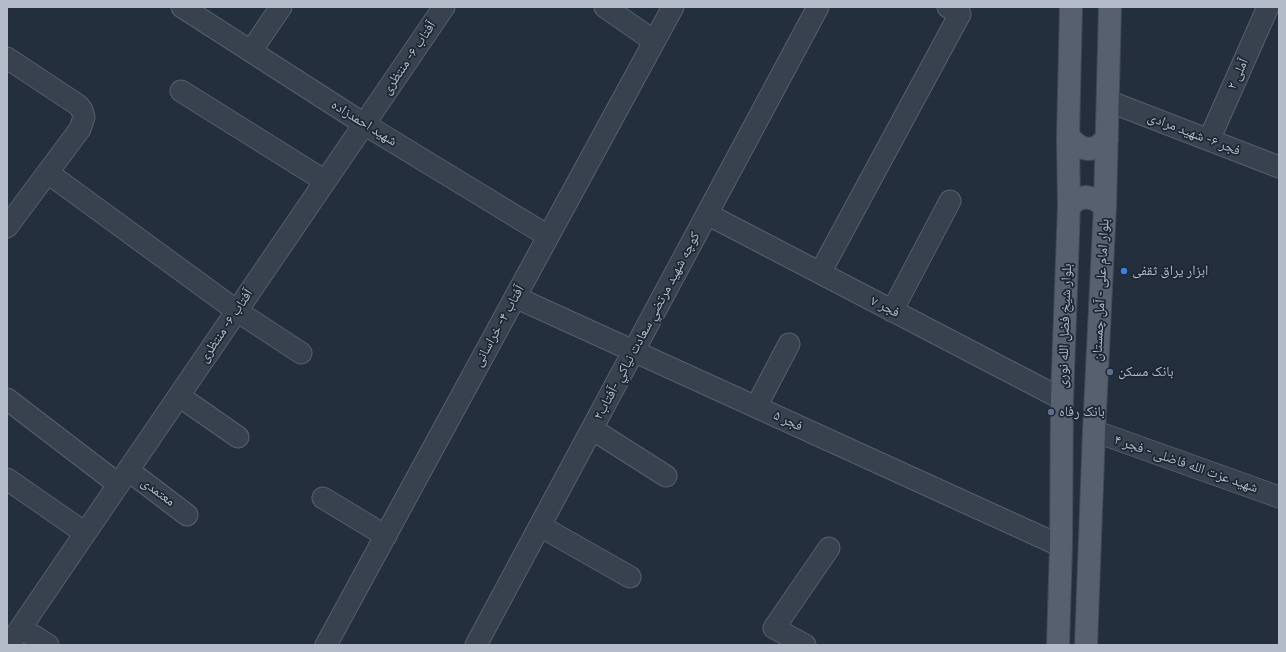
<!DOCTYPE html>
<html>
<head>
<meta charset="utf-8">
<style>
	body { margin:0 }
	#map { position:relative; width:1286px; height:652px; overflow:hidden; background:#242f3e; font-family:Karla,sans-serif }
	canvas { display:block }
	.frame { position:absolute; inset:0; border:8px solid #b4bcc9; pointer-events:none }
</style>
</head>
<body>
<div id="map">
<canvas width="1286" height="652"></canvas>
<div class="frame"></div>
</div>
<script>
const context = document.querySelector('canvas').getContext('2d');
context.lineJoin = 'round';
const toPath = rows => new Path2D(rows.map(r => 'M' + r).join(''));
function stroke(path, color, width, dash) { context.strokeStyle = color; context.lineWidth = width; context.lineCap = dash ? 'butt' : 'round'; context.setLineDash(dash || []); context.stroke(path); }
function write(font, color, halo, rows, align = 'center') {
  context.font = font + ' Karla,"Noto Naskh Arabic",sans-serif'; context.lineWidth = 3.5; context.setLineDash([]); context.textBaseline = 'middle'; context.strokeStyle = halo; context.fillStyle = color; for (const [text, x, y, turn = 0] of rows) {
    context.save(); context.translate(x, y); context.rotate((+turn || 0) * Math.PI / 180); context.textAlign = isNaN(turn) ? turn : align; if (halo) context.strokeText(text, 0, 0); context.fillText(text, 0, 0); context.restore();
  }
}
const minor = toPath([
	[182,7,364,124,548,236],
	[605,7,654,41],
	[251,51,281,7],
	[7,58,78,105,82,110,84,117,80,129,7,227],
	[181,91,325,181],
	[1108,101,1279,167],
	[1209,140,1268,7],
	[48,173,237,311,301,353],
	[707,214,1062,399],
	[820,273,960,14,948,7],
	[515,297,1061,546],
	[892,311,950,201],
	[179,396,238,437],
	[7,399,118,484],
	[756,407,789,344],
	[592,429,666,476],
	[1094,431,1279,497],
	[128,470,187,515],
	[7,479,85,533],
	[323,498,386,536],
	[540,526,630,577],
	[21,628,48,645],
	[9,645,444,7],
	[326,645,673,7],
	[476,645,818,7],
	[805,645,774,628,829,548]
]);
const primary = toPath([
	[1068,137,1080,147,1088,149,1096,148,1107,139],
	[1069,206,1078,199,1086,197,1094,199,1105,206],
	[1058,645,1061,546,1062,399,1069,206,1068,137,1071,7],
	[1086,645,1094,431,1105,206,1110,7]
]);
stroke(minor, '#565f6c', 23);
stroke(primary, '#414a57', 24);
stroke(minor, '#38414e', 21);
stroke(primary, '#56606e', 22);
for (const [x, y, r, color] of [
	[1124,271,4,"#3f7fe0"],
	[1110,372,4,"#5c6f8a"],
	[1051,412,4,"#5c6f8a"]
]) { const dot = new Path2D(); dot.arc(x, y, r, 0, 2 * Math.PI); context.fillStyle = color; context.fill(dot); stroke(dot, '#1d2633', 1.5); }
write('14px', '#b4bcc9', '#1d2633', [
	["آفتاب ۶- منتظری",409,58,-56],
	["آملی ۲",1238,74,-66],
	["شهید احمدزاده",364,123,32],
	["فجر ۶- شهید مرادی",1194,134,21],
	["بلوار امام علی - آمل چمستان",1101,290,-87],
	["فجر ۷",885,307,27],
	["آفتاب ۶- منتظری",226,326,-56],
	["آفتاب ۴- خراسانی",499,326,-61],
	["كوچه شهيد مرتضي سعادت نياكي -آفتاب۲",647,326,-62],
	["بلوار شیخ فضل الله نوری",1065,326,-88],
	["فجر ۵",788,421,25],
	["شهید عزت الله فاضلی - فجر ۴",1186,464,19],
	["معتمدی",158,492,37]
]);
write('14px', '#b4bcc9', '#1d2633', [
	["ابزار یراق ثقفی",1132,271],
	["بانک مسکن",1118,372],
	["بانک رفاه",1059,412]
], 'left');
</script>
</body>
</html>
